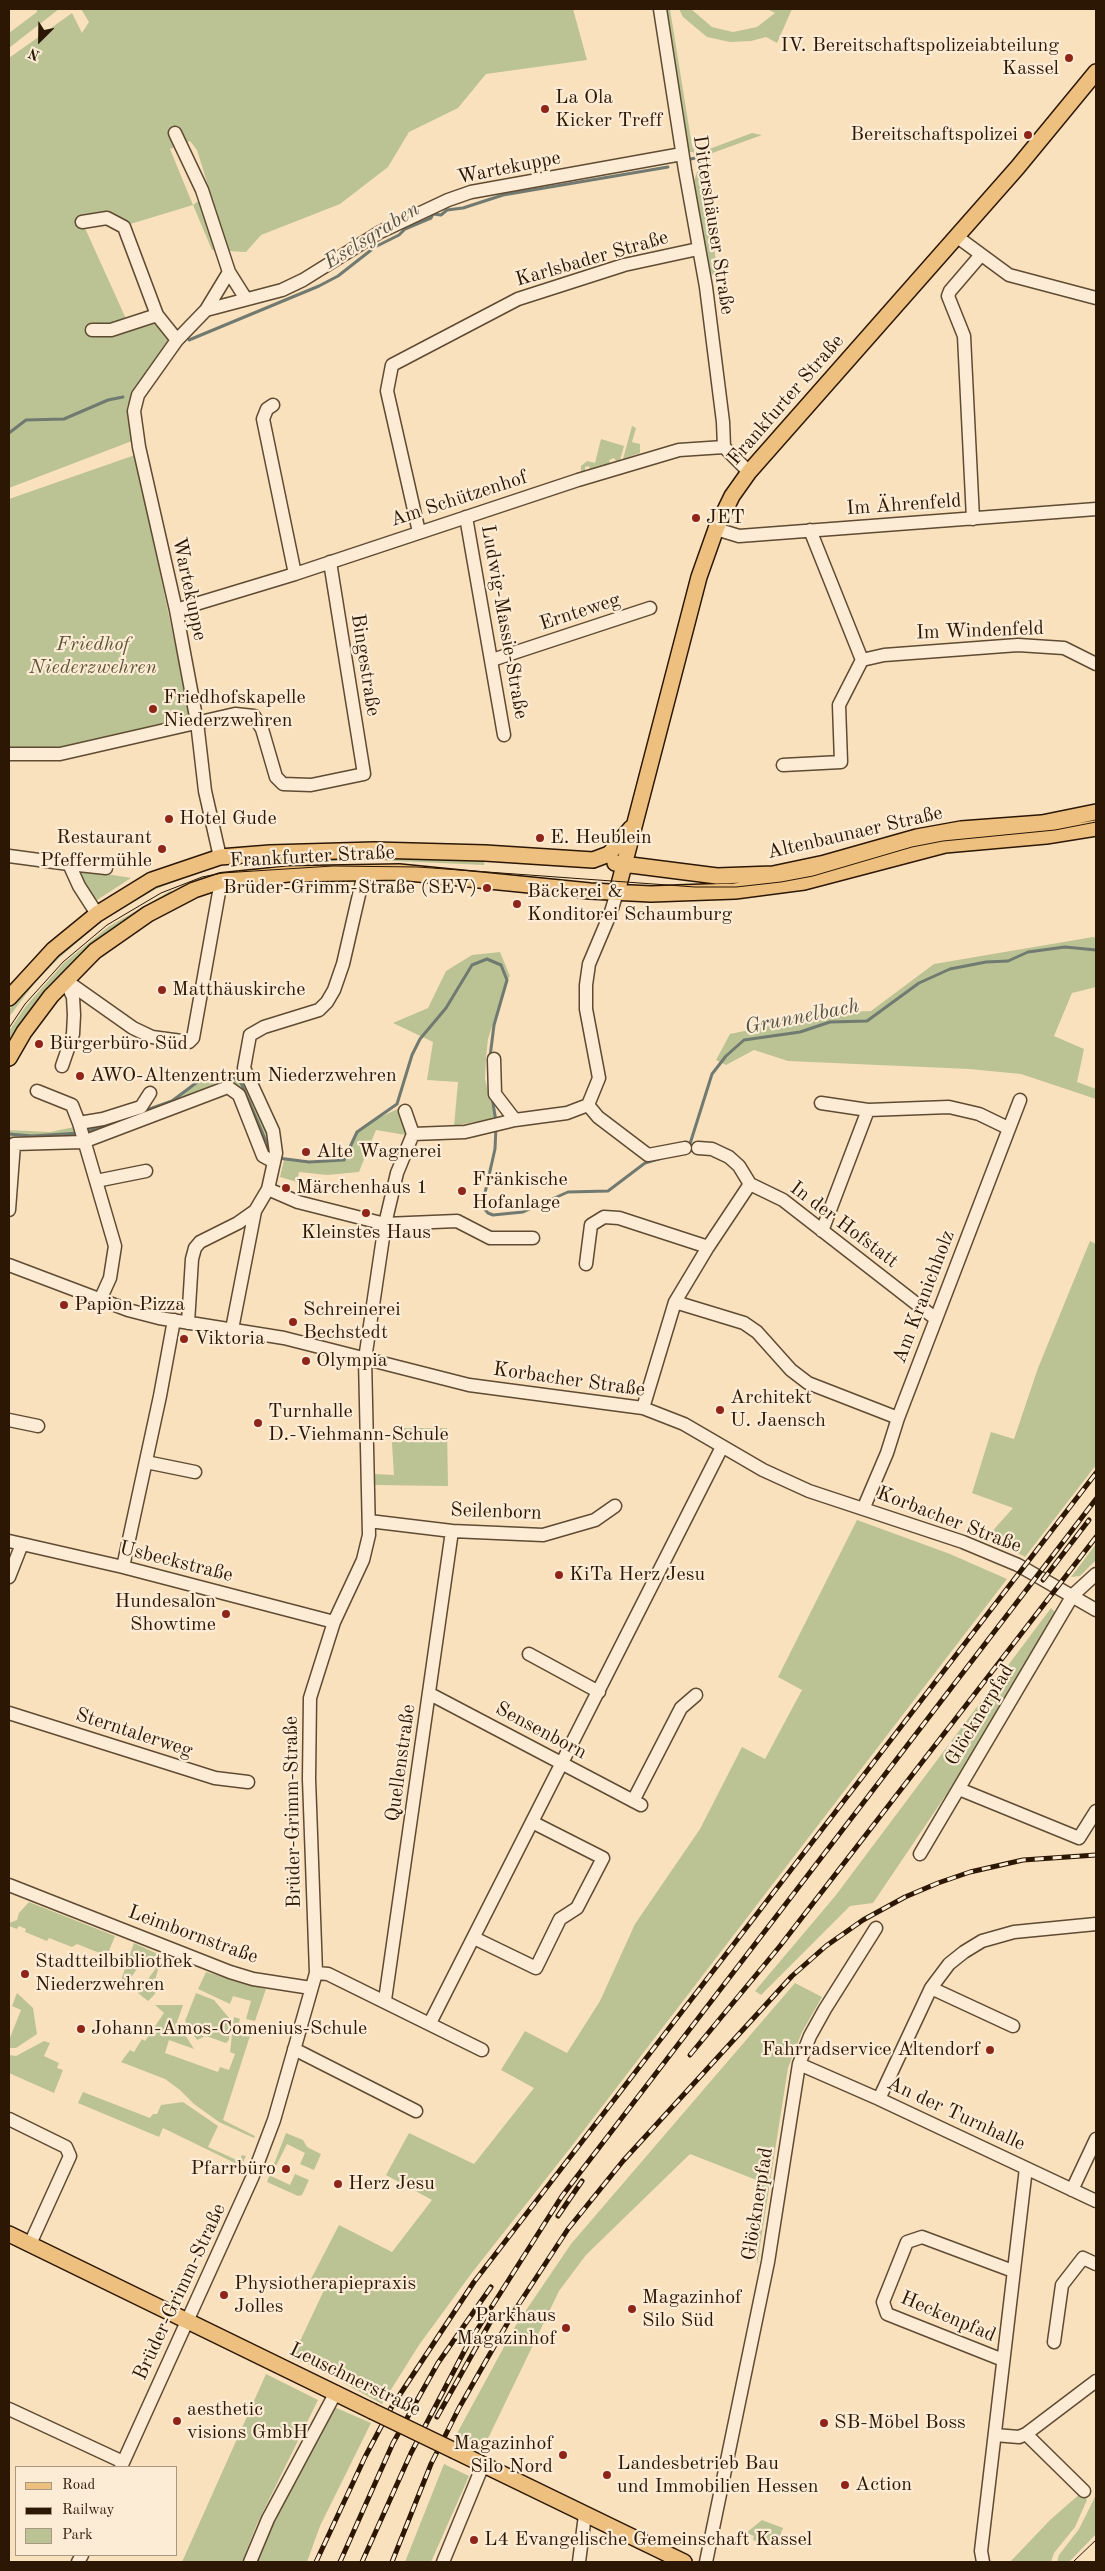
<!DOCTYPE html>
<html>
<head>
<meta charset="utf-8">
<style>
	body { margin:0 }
	#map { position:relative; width:1105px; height:2571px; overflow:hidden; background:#fae1be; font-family:"Old Standard TT",serif }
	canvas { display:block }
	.frame { position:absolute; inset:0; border:10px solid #2b1704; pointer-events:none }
	.legend { position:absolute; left:15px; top:2466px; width:162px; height:90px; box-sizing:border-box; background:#fcecd5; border:1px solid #a89781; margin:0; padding:6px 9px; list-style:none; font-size:15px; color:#2b1704 }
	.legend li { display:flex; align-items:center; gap:10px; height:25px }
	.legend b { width:25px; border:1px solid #a89781 }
	.north { position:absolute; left:15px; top:15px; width:50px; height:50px; -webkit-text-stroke:4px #fcecd5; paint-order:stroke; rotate:203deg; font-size:14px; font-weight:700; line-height:20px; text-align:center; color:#2b1704 }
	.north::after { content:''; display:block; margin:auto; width:18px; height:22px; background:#2b1704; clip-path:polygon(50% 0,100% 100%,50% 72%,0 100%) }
</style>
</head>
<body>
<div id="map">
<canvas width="1105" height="2571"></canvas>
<div class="frame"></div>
<ul class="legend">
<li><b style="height:6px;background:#edc07f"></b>Road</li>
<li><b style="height:6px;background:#2b1704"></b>Railway</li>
<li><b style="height:14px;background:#bbc394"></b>Park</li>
</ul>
<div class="north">N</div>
</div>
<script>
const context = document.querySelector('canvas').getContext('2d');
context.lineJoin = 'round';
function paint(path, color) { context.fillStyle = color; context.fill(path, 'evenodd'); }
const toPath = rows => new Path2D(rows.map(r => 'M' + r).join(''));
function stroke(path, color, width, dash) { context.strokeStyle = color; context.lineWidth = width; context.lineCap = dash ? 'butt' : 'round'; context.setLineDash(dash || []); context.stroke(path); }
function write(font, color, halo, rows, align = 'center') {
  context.font = font + ' "Old Standard TT",serif'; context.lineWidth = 4.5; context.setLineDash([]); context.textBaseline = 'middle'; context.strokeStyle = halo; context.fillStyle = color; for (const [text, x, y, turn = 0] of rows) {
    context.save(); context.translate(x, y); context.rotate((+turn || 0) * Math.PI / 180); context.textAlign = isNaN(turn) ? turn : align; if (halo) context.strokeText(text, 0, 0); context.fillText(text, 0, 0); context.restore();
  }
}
paint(toPath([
	[36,9,59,9,9,48,9,33,37,12],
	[81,9,573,9,587,60,486,74,458,108,409,132,388,167,340,204,261,235,246,252,212,250,193,205,127,225,80,217,127,321,127,330,155,323,169,339,136,387,127,407,132,441,9,488,9,58,72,13,82,33,89,22],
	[190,141,197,150,210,192,193,205,170,149],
	[665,9,670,9,692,146,696,154,752,133,762,135,696,159,693,152,688,152,684,121,681,121],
	[679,9,691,9,712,27,733,32,757,27,775,13,767,9,792,9,777,43,766,37,751,41,730,42,707,37,683,17],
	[702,168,718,274,715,275,710,274,693,184,697,172],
	[632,426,636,428,632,442,640,444,640,453,623,459],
	[601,439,624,446,620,460,616,461,614,458,609,460,610,463,590,470,589,466,585,467,585,471,581,472,581,466,587,461,595,463],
	[135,455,191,720,57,750,9,750,9,499],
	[332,857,485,858,484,865,376,860,262,863,275,859],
	[82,870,131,878,94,902,78,875],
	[205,870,156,889,103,920,59,958,36,981,9,1017,9,1010,17,998,78,934,154,885],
	[172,890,166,898,148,908,9,1047,9,1031,26,1006,64,963,108,927],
	[1093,937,1096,938,1096,987,1072,993,1054,1036,1084,1049,1077,1082,1096,1089,1096,1099,1021,1074,969,1069,788,1061,754,1050,726,1065,716,1060,730,1034,830,1013,871,1011,934,964],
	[500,952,510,976,507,980,488,1039,486,1057,485,1079,495,1118,454,1126,458,1082,427,1080,433,1042,393,1023,428,1008,446,971,472,955],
	[228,1071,241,1076,264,1120,271,1154,268,1157,235,1084,228,1081,217,1082,185,1103,83,1142,9,1140,9,1130,50,1132,123,1117,169,1101,187,1089,203,1074],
	[400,1108,404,1114,406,1135,376,1130,359,1172,327,1175,299,1172,297,1182,280,1177,284,1160,339,1162,345,1159,357,1132,369,1122],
	[1090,1241,1096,1244,1096,1465,1025,1557,988,1536,1013,1508,972,1493,991,1432,1014,1439,1038,1368],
	[391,1428,447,1428,448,1486,374,1485,374,1474,394,1475],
	[857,1520,950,1554,1007,1579,571,2147,471,2274,419,2345,382,2404,317,2368,292,2358,326,2286,311,2279,339,2225,392,2252,432,2200,386,2175,409,2133,474,2164,534,2088,501,2070,525,2031,567,2053,600,2001,635,1924,700,1829,742,1747,765,1759,802,1690,778,1677],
	[1096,1544,1096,1560,1080,1576,1071,1577],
	[1051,1608,1056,1613,950,1789,873,1903,850,1906,761,1995,755,1991,836,1895],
	[29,1902,115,1936,107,1956,77,1944,72,1947,49,1938,47,1941,25,1932,26,1929,19,1926,17,1929,9,1926,9,1923,17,1920,19,1913],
	[134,1943,162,1956,155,1980,158,1985,155,1994,148,2001,138,1993,156,1968,144,1959,125,1986,120,1983],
	[206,1972,266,1989,255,2021,246,2019,251,2001,233,1996,230,2004,198,1989],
	[795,1983,822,1997,802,2032,788,2068,757,2265,759,2181,690,2154,586,2255,559,2291,482,2451,455,2437,516,2325,571,2244],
	[17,1993,33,2008,37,2034,16,2048,9,2048,9,2040,21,2010,12,2006],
	[196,1993,214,2000,230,2019,229,2040,226,2043,206,2036,197,2040,185,2021],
	[155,2005,183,2005,177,2022,194,2049,169,2040,165,2053,218,2072,220,2067,229,2070,235,2054,230,2052,234,2017,240,2019,236,2031,250,2036,223,2120,255,2136,254,2138,219,2122,194,2104,180,2090,165,2079,121,2062,130,2050,134,2052,142,2039,145,2041,164,2013],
	[44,2041,50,2043,44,2056,59,2063,57,2068,63,2070,54,2093,9,2073,9,2055,16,2056],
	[83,2092,150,2118,153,2114,157,2114,161,2105,183,2102,218,2126,208,2147,239,2161,242,2155,246,2156,241,2166,163,2128,159,2137,78,2103],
	[286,2133,303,2140,307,2147,321,2154,314,2170,300,2164,305,2153,287,2144,271,2176,290,2185,295,2174,309,2180,302,2195,298,2196,267,2182],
	[266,2374,318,2400,256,2526,242,2562,182,2562],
	[332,2406,371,2423,320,2526,307,2562,257,2562,273,2521],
	[444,2464,469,2476,431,2562,405,2562],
	[1082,2492,1087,2500,1075,2527,1054,2553,1051,2562,1010,2562,1050,2520],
	[1096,2495,1096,2534,1069,2562,1057,2562,1059,2555,1079,2529],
	[762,2520,783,2528,775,2548,753,2540,754,2536,746,2533]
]), '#bbc394');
stroke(toPath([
	[691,159,695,158],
	[189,340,319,286,338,276,375,247,399,235,405,229,431,218,433,214,441,215,447,210,463,208,503,195,668,167],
	[9,433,26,420,64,419,108,400,123,397],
	[492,1098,496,1121],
	[144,1111,172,1101,204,1077,231,1075,241,1083,271,1153],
	[496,1127,495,1149,482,1206,488,1213,493,1215,523,1212,568,1192,608,1191,645,1163,662,1158],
	[85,1132,112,1122],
	[9,1134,32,1136,79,1133],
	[689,1147,712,1074,726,1056,744,1040,800,1032,830,1022,867,1021,919,983,950,969,986,962,1008,961,1028,952,1065,947,1096,950],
	[278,1158,309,1162,344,1160,357,1132,397,1104,412,1055,420,1039,446,1008,472,965,487,959,501,965,507,980,494,1025,490,1057]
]), '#717a70', 3);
const minor = toPath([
	[660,9,685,170,706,287,723,422,724,447],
	[175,133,202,190,229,272,206,310,177,340,138,395,134,411,139,447,176,610,197,722,205,791,220,857],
	[82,222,107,218,124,227,157,315],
	[956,236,1009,275,1096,298],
	[229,272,246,299],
	[206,310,282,290,303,280,380,232,448,200,471,192,682,154],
	[92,330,111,330,157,315,177,340],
	[273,405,267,409,263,419,295,574],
	[466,517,504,735],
	[973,519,964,336,948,296,950,291,980,256],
	[716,529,739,536,1096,509],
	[810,530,862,660,884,655,1018,645,1064,648,1096,664],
	[419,532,387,391,392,365,518,299,624,265,698,249],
	[176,610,295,574,578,480,679,450,724,447,749,472],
	[492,660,650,608],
	[9,754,60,754,235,714,254,716,262,729,276,777,283,784,311,785,364,774,330,562],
	[783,765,841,762,839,705,862,660],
	[9,856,69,864,79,886,97,914],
	[69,864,106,868],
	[65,980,133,1028,152,1037,189,1042,193,1038,221,881],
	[494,1059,495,1094,515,1120],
	[62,1066,73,1034,74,1015,73,997,65,980],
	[37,1091,72,1105,79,1123,115,1246,110,1278,100,1300],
	[821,1103,868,1110],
	[588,1105,598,1117,648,1155,685,1148],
	[79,1123,103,1119,141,1107,150,1093],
	[413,1134,465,1132,515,1120,567,1113,588,1105,599,1078,586,1009,586,985,589,964,611,912,617,892],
	[698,1148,712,1149,729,1157,739,1166,750,1184,783,1200,936,1319],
	[96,1181,146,1171],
	[268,1189,298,1202,385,1224,457,1221,490,1238,533,1238],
	[9,1210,14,1144,83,1142,228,1087,239,1095,263,1156,274,1162],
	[822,1231,868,1110,949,1107,979,1114,1008,1128],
	[708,1247,750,1184],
	[586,1264,591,1225,604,1217,619,1218,708,1247,675,1302,643,1408],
	[9,1265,128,1310,159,1318,284,1338,469,1385,643,1408,684,1424,763,1470,809,1491,963,1542,1018,1565,1096,1610],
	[675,1302,744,1323,757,1332,791,1370,808,1383,898,1418],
	[188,1323,192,1259,195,1248,200,1242,238,1223,255,1211,268,1189,276,1153,273,1131,244,1068,250,1035,264,1027,319,1010,327,1002,334,990,343,964,364,873],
	[233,1324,255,1211],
	[9,1420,38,1426],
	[146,1462,195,1472],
	[864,1507,887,1453,898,1418,1020,1100],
	[369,1521,452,1531,543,1535,595,1520,615,1506],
	[9,1541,123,1567,334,1622],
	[123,1567,160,1396,174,1320],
	[9,1577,22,1544],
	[529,1654,599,1692],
	[430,1694,641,1805],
	[9,1713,215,1778,248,1782],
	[959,1789,1079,1838,1096,1811],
	[633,1801,681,1708,696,1695],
	[920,1854,1073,1595,1096,1574],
	[9,1885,230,1972,253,1979,311,1988],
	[474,1938,536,1968,560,1919,577,1908,603,1858,532,1822],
	[316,1973,328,1974,482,2050],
	[931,1988,1013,2026],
	[385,2000,452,1531],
	[430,2023,722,1447],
	[294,2049,416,2111],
	[799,2064,879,2099,1096,2201],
	[879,2099,931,1988,949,1964,964,1952,982,1941,1014,1932,1096,1924],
	[9,2119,66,2147,70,2156,30,2244],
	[1072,2190,1096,2139],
	[1054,2342,1062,2285,1083,2258,1096,2264],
	[1003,2360,887,2314,883,2302,907,2242,922,2237,1013,2271],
	[9,2409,123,2462],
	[1026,2434,1084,2491],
	[995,2435,1019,2437,1026,2434,1096,2381],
	[121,2467,252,2178,274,2120,316,1973,309,1779,310,1698,334,1622,363,1560,369,1535,365,1359,385,1224,397,1173,413,1134,405,1111],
	[78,2562,82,2555],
	[250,2562,268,2519,336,2392],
	[443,2562,483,2465],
	[579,2562,585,2515],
	[706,2562,768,2262,799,2064,810,2036,825,2009,876,1928],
	[983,2562,981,2551,1026,2168]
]);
const major = toPath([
	[615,863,717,876,773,874,825,863,917,837,961,829,1042,823,1096,812],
	[617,892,699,577,716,529,732,496,749,472,1017,168,1096,72],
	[9,998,53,950,97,914,152,880,220,857,270,853,374,850,485,853,593,860,609,854,631,828],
	[9,1058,24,1032,51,996,95,951,148,914,194,890,221,881,288,874,399,872,590,891,651,894,735,891,804,882,945,845,1046,836,1096,828],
	[9,2234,372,2411],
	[455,2451,684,2562]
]);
stroke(minor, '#5f4a32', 15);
stroke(major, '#2b1704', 18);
stroke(minor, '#fcecd5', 12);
stroke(major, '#edc07f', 15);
stroke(toPath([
	[9,1028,25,1004,63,962,107,925,161,893,202,877,222,873,333,866,418,867,695,887,736,887,781,882,813,876,912,847,943,841,1055,830,1096,822],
	[1073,2562,1096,2540]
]), '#2b1704', 1);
const rail = toPath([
	[1043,1580,1089,1520],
	[690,2055,780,1946,1096,1537],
	[558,2216,582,2181],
	[437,2417,492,2319],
	[316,2562,365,2457,391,2408,474,2282,1096,1473],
	[340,2562,393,2443,438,2363,491,2287],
	[362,2562,411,2453,468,2344,562,2196,1096,1499],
	[392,2562,431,2464,459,2408,515,2310,568,2229,623,2161,792,1976,826,1946,863,1920,905,1897,938,1883,970,1872,1023,1860,1096,1855]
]);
stroke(rail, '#2b1704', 5);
stroke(rail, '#fcecd5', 3, [9]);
const majorBridge = toPath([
	[372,2411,455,2451]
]);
stroke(majorBridge, '#2b1704', 18, []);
stroke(majorBridge, '#edc07f', 15);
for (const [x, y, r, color] of [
	[1069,58,5,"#8f2418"],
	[545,109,5,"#8f2418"],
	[1028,135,5,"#8f2418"],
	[696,518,5,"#8f2418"],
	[153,709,5,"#8f2418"],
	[169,819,5,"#8f2418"],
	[540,838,5,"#8f2418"],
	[162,849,5,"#8f2418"],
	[487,888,5,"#8f2418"],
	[517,904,5,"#8f2418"],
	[162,990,5,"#8f2418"],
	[39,1044,5,"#8f2418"],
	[80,1076,5,"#8f2418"],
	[306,1152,5,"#8f2418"],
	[286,1188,5,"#8f2418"],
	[462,1191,5,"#8f2418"],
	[366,1213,5,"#8f2418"],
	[64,1305,5,"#8f2418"],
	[293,1322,5,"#8f2418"],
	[184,1339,5,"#8f2418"],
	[306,1361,5,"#8f2418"],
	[720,1410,5,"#8f2418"],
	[258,1423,5,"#8f2418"],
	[559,1575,5,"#8f2418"],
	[226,1614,5,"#8f2418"],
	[25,1974,5,"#8f2418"],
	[81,2029,5,"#8f2418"],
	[990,2050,5,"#8f2418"],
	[286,2169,5,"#8f2418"],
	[338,2184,5,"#8f2418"],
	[224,2295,5,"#8f2418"],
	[632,2309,5,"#8f2418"],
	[566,2328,5,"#8f2418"],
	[177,2421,5,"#8f2418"],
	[824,2423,5,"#8f2418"],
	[563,2455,5,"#8f2418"],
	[607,2475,5,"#8f2418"],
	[845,2485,5,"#8f2418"],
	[474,2540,5,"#8f2418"]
]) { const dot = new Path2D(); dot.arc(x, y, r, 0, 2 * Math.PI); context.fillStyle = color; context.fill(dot); stroke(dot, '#fcecd5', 2); }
write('20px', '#2b1704', '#fcecd5', [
	["IV. Bereitschaftspolizeiabteilung",1059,46,"right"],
	["Kassel",1059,69,"right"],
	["La Ola",555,98],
	["Kicker Treff",555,121],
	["Bereitschaftspolizei",1018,135,"right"],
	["JET",706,518],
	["Friedhofskapelle",163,698],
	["Niederzwehren",163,721],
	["Hotel Gude",179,819],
	["Restaurant",152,838,"right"],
	["Pfeffermühle",152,861,"right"],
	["E. Heublein",550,838],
	["Brüder-Grimm-Straße (SEV)",477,888,"right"],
	["Bäckerei &",527,892],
	["Konditorei Schaumburg",527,915],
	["Matthäuskirche",172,990],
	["Bürgerbüro Süd",49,1044],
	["AWO-Altenzentrum Niederzwehren",90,1076],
	["Alte Wagnerei",316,1152],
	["Fränkische",472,1180],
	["Hofanlage",472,1203],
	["Märchenhaus 1",296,1188],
	["Kleinstes Haus",366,1233,"center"],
	["Papion Pizza",74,1305],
	["Schreinerei",303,1310],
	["Bechstedt",303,1333],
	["Viktoria",194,1339],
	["Olympia",316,1361],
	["Architekt",730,1398],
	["U. Jaensch",730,1421],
	["Turnhalle",268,1412],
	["D.-Viehmann-Schule",268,1435],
	["KiTa Herz Jesu",569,1575],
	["Hundesalon",216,1602,"right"],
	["Showtime",216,1625,"right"],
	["Stadtteilbibliothek",35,1962],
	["Niederzwehren",35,1985],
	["Johann-Amos-Comenius-Schule",91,2029],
	["Fahrradservice Altendorf",980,2050,"right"],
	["Pfarrbüro",276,2169,"right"],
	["Herz Jesu",348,2184],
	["Physiotherapiepraxis",234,2284],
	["Jolles",234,2307],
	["Magazinhof",642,2298],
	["Silo Süd",642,2321],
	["Parkhaus",556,2316,"right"],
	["Magazinhof",556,2339,"right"],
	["aesthetic",187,2410],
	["visions GmbH",187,2433],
	["SB-Möbel Boss",834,2423],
	["Magazinhof",553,2444,"right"],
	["Silo Nord",553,2467,"right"],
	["Landesbetrieb Bau",617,2464],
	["und Immobilien Hessen",617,2487],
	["Action",855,2485],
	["L4 Evangelische Gemeinschaft Kassel",484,2540]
], 'left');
write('20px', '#2b1704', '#fcecd5', [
	["Wartekuppe",509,168,-11],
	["Dittershäuser Straße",713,225,81],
	["Karlsbader Straße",592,259,-16],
	["Frankfurter Straße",786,400,-49],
	["Am Schützenhof",459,499,-18],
	["Im Ährenfeld",904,505,-4],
	["Wartekuppe",189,589,78],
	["Ernteweg",580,612,-18],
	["Ludwig-Massie-Straße",504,622,80],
	["Im Windenfeld",980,631,-2],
	["Bingestraße",365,665,81],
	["Altenbaunaer Straße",855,833,-13],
	["Frankfurter Straße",312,857,-3],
	["In der Hofstatt",844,1225,37],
	["Am Kranichholz",924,1297,-69],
	["Korbacher Straße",569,1380,8],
	["Seilenborn",496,1512,2],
	["Korbacher Straße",949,1520,21],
	["Usbeckstraße",176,1562,14],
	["Glöcknerpfad",980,1715,-59],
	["Sensenborn",541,1731,28],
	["Sterntalerweg",134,1733,18],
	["Quellenstraße",401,1763,-82],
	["Brüder-Grimm-Straße",293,1812,-91],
	["Leimbornstraße",193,1935,20],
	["An der Turnhalle",956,2114,25],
	["Glöcknerpfad",758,2204,-81],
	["Brüder-Grimm-Straße",180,2292,-65],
	["Heckenpfad",948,2317,23],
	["Leuschnerstraße",355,2380,26]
]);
write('italic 20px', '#5d5336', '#fcecd5', [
	["Friedhof",93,645],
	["Niederzwehren",93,668]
]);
write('italic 21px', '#545143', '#fcecd5', [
	["Eselsgraben",372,236,-32],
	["Grunnelbach",802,1017,-11]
]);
</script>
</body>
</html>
